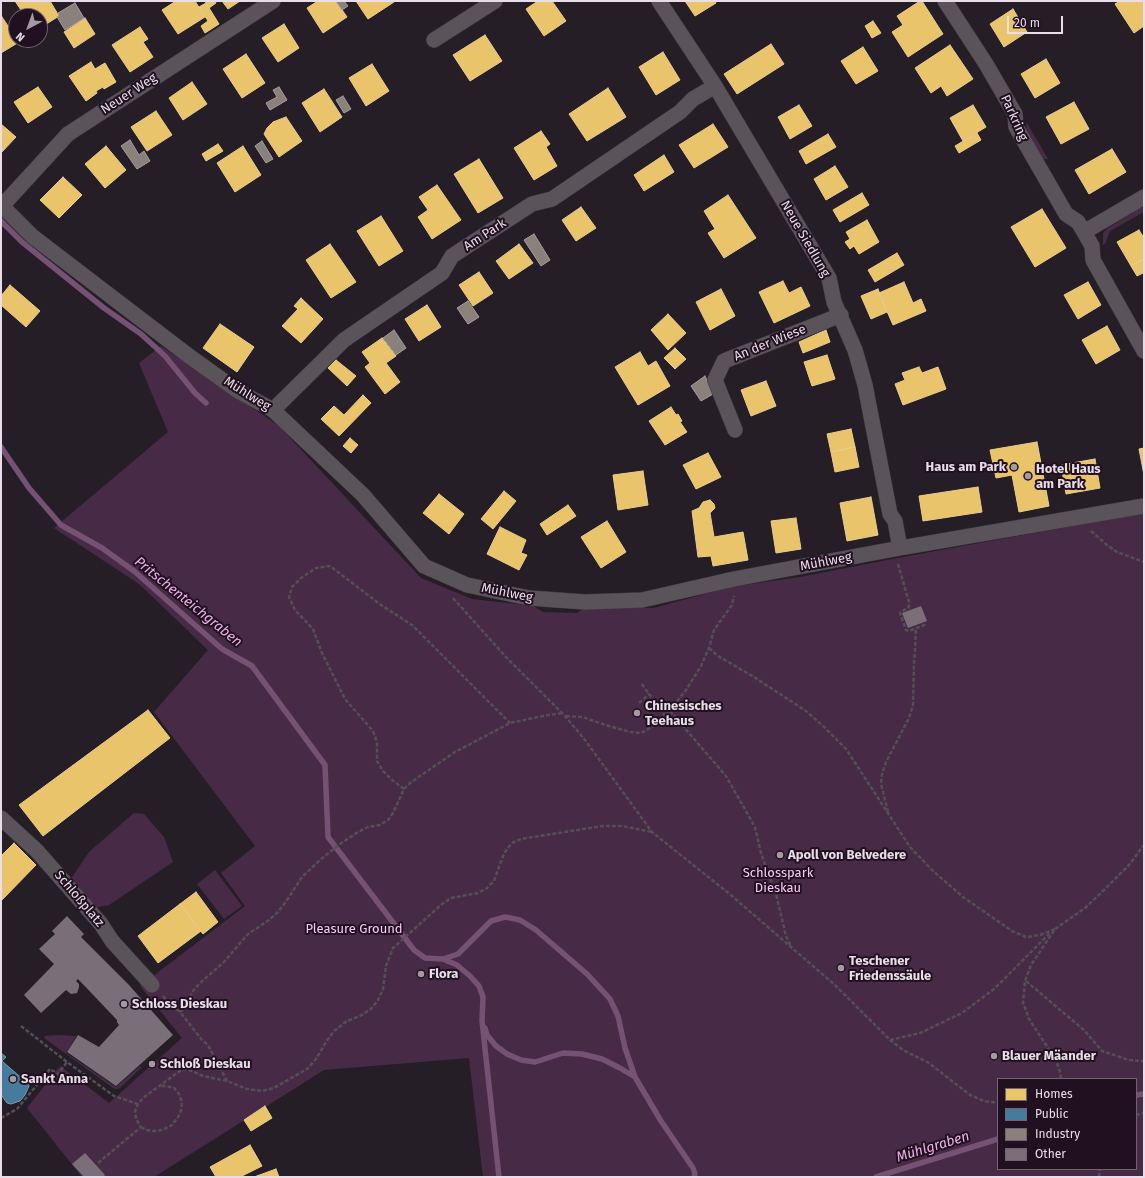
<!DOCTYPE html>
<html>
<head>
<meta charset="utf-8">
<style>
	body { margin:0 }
	#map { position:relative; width:1145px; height:1178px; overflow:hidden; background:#261e26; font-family:"Fira Sans",sans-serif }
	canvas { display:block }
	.frame { position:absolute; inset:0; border:2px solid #e9dde8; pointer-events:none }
	.legend { position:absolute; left:997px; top:1078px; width:140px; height:92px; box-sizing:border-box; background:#211120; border:1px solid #716370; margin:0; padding:5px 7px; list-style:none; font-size:12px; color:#e9dde8 }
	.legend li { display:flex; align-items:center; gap:8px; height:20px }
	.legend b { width:20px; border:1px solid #716370 }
	.north { position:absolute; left:8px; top:8px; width:40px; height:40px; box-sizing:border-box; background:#211120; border:1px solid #716370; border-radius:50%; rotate:221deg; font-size:11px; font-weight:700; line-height:16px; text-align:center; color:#e9dde8 }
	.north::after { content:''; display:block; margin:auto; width:14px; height:18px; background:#a59aa4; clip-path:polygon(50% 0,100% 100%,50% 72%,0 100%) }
	.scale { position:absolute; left:1007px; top:16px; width:56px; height:18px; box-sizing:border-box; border:2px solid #e9dde8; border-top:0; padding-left:5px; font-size:12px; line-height:14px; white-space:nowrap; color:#e9dde8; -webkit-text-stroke:3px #211120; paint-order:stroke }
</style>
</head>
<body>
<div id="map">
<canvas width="1145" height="1178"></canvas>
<div class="frame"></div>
<ul class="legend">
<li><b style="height:11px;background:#e9c46a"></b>Homes</li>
<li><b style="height:11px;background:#457b9d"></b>Public</li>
<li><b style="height:11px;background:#8a817c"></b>Industry</li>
<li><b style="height:11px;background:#7a6e79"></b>Other</li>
</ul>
<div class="north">N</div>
<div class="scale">20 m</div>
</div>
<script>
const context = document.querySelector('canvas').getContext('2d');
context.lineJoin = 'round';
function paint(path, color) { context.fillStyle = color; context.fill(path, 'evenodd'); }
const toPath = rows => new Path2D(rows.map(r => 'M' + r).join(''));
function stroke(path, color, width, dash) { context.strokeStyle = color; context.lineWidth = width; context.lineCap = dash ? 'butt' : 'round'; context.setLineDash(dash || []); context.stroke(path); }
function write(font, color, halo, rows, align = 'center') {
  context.font = font + ' "Fira Sans",sans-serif'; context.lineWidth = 4; context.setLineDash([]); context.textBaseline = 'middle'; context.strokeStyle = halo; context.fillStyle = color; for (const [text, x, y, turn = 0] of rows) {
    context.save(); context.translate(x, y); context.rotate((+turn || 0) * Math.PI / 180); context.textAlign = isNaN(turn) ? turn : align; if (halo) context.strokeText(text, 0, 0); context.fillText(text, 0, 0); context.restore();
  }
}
paint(toPath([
	[1027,123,1048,159,1042,159,1026,128],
	[1144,206,1144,212,1110,231,1105,244,1103,245,1103,233,1108,228],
	[161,346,279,426,421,578,472,599,533,606,543,612,577,613,586,607,654,608,730,587,800,577,903,557,1144,513,1144,1177,483,1177,469,1058,324,1070,154,1177,82,1177,27,1108,60,1066,109,1103,182,1038,140,986,245,906,221,873,255,846,154,712,208,650,139,584,54,528,168,432,139,363],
	[998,1079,1136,1079,1136,1169,998,1169],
	[134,813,144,814,164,837,173,862,109,905,93,908,69,882,89,852],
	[215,870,242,906,224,919,197,884],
	[58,1035,76,1036,66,1053,116,1087,140,1066,142,1067,120,1088,116,1089,113,1088,44,1038,45,1036]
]), '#472b46');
const homes = toPath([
	[15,1,50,1,59,16,40,28,40,16,25,16,15,1],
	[176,1,195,1,205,17,178,34,162,10,176,1],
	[205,1,215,1,216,3,209,8,205,1],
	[222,1,240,1,228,9,222,1],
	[318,1,336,1,347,17,323,33,307,8,318,1],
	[356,1,394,1,394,2,368,19,356,1],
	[538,1,552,1,566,21,544,36,526,9,538,1],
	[685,1,715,1,716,3,695,16,685,1],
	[920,1,922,1,943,34,908,57,892,32,903,25,897,16,920,1],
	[1120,1,1144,1,1144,26,1134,33,1115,4,1120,1],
	[206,3,219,24,205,33,201,26,208,21,199,7,206,3],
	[1013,9,1027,32,1004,47,990,24,1013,9],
	[2,17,16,38,16,40,18,40,19,42,1,53,1,18,2,17],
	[85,18,95,34,74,48,64,32,85,18],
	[873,21,881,33,872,38,865,26,873,21],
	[284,24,299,48,278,62,262,38,284,24],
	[140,27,148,39,143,42,153,57,130,72,112,45,140,27],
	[485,35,502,61,470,81,453,55,485,35],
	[771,44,784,64,737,94,724,74,771,44],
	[950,45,973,79,947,96,941,86,931,93,915,68,950,45],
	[863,47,878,71,856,84,841,61,863,47],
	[663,52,680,80,656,95,639,67,663,52],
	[246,54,265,83,242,98,223,69,246,54],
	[1046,59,1060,83,1035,98,1021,74,1046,59],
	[91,62,95,69,105,63,116,82,104,89,103,87,96,91,97,93,86,101,69,76,91,62],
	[372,64,389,91,366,106,349,78,372,64],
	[192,82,207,104,183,120,169,98,192,82],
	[38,87,52,107,28,123,14,102,38,87],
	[608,88,626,117,587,141,569,114,608,88],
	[324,89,342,117,320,132,302,103,324,89],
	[1074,102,1089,129,1061,144,1046,117,1074,102],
	[799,105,812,126,790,139,778,117,799,105],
	[973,105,986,127,963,141,950,118,973,105],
	[156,111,172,135,147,151,131,127,156,111],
	[286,117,302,141,279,157,264,134,267,128,273,122,286,117],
	[1,124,16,137,1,153,1,124],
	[713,124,728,147,694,168,679,145,713,124],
	[541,131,550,144,546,147,557,166,534,180,514,148,541,131],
	[977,133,981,140,959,153,955,146,977,133],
	[828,134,836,147,806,164,799,151,828,134],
	[218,144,223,151,206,161,202,154,218,144],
	[106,146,126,170,105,188,85,164,106,146],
	[243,146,261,175,235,192,217,163,243,146],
	[1112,149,1126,172,1089,194,1075,170,1112,149],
	[664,155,674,172,644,191,634,175,664,155],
	[479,159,503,198,478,213,454,174,479,159],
	[835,166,848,187,826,200,814,179,835,166],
	[63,177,82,195,59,218,40,200,63,177],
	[437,185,461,220,432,239,418,217,428,210,419,197,437,185],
	[862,193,869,205,840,222,833,210,862,193],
	[728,195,756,238,724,258,708,233,715,229,704,211,728,195],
	[581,207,596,228,576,241,562,220,581,207],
	[1042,209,1066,248,1035,267,1011,227,1042,209],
	[381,216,403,251,379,266,357,231,381,216],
	[867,220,879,242,859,254,854,246,850,249,845,242,850,239,846,232,867,220],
	[1139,230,1144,238,1144,259,1131,266,1117,242,1139,230],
	[330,244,356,282,331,298,306,260,330,244],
	[519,244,533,263,509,279,496,261,519,244],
	[897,253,904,265,875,282,868,270,897,253],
	[1144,259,1144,275,1143,273,1137,276,1131,266,1144,259],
	[479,272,493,293,473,306,459,285,479,272],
	[783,281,789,293,801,287,810,306,774,323,759,292,783,281],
	[904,282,913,303,921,299,926,311,893,325,879,293,904,282],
	[1088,282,1101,305,1078,319,1064,295,1088,282],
	[10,285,40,311,26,327,1,305,1,296,10,285],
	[721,289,735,316,710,330,696,302,721,289],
	[878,289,887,312,871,319,861,296,878,289],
	[301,298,323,319,301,343,282,326,298,309,294,306,301,298],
	[427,305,441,327,419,341,405,319,427,305],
	[668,314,686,333,668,350,651,330,668,314],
	[220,324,254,347,237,372,203,348,220,324],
	[1107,326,1120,350,1096,364,1082,340,1107,326],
	[826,330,830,342,803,353,799,342,826,330],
	[382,338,396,356,386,363,400,382,385,394,365,367,370,363,362,352,382,338],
	[675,348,686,359,675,369,664,358,675,348],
	[640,352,648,366,656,361,670,386,638,405,615,367,640,352],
	[827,355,835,379,812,386,804,362,827,355],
	[336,360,356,376,347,386,328,368,336,360],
	[919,367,922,373,938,367,946,389,903,405,895,384,905,380,902,373,919,367],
	[766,381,776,406,751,416,741,390,766,381],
	[363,395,371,403,339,436,321,419,334,406,344,415,363,395],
	[671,407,676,415,678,414,682,421,680,422,687,432,665,445,649,421,671,407],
	[851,429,855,447,831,452,827,434,851,429],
	[350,438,358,445,351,453,343,446,350,438],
	[1037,442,1049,506,1019,512,1012,475,996,478,990,450,1037,442],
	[855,447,859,467,835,472,831,452,855,447],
	[1144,448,1144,475,1139,449,1144,448],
	[708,453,721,477,696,489,683,465,708,453],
	[1095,459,1100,488,1066,494,1061,465,1095,459],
	[643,471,648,505,618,510,613,475,643,471],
	[978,487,982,512,923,521,919,496,978,487],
	[504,491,516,501,493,529,481,519,504,491],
	[439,494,464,514,449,534,423,513,439,494],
	[871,497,878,535,847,541,840,503,871,497],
	[710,500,714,504,715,508,710,513,714,537,743,532,748,560,713,566,711,556,698,557,692,511,699,508,703,502,710,500],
	[568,505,576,516,547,535,540,524,568,505],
	[796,518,801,549,776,553,771,521,796,518],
	[607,521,626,552,601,568,581,537,607,521],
	[500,527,526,540,521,553,527,555,519,570,487,554,500,527],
	[148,710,170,738,43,836,19,805,148,710],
	[14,843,36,865,1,901,1,856,14,843],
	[196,892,218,922,203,934,180,904,196,892],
	[180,904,201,931,158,963,138,936,180,904],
	[265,1106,272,1118,251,1131,244,1120,265,1106],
	[250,1145,262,1166,240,1177,216,1177,210,1167,250,1145],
	[276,1169,279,1177,254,1177,276,1169]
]);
paint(homes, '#e9c46a');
stroke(homes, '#e9cc90', 1);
const public = toPath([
	[1,1053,6,1057,2,1061,18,1075,28,1081,29,1086,25,1095,20,1101,11,1104,7,1103,4,1099,1,1094,1,1053]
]);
paint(public, '#457b9d');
stroke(public, '#7698b4', 1);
const industry = toPath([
	[336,1,344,1,348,6,342,10,336,1],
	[75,3,84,18,65,30,57,17,59,16,58,13,75,3],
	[279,87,287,100,270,110,266,103,277,97,273,90,279,87],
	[343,96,351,109,344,113,336,100,343,96],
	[130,140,139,155,144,151,150,161,137,169,121,146,130,140],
	[262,141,273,159,266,163,255,146,262,141],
	[534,234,550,260,541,266,524,240,534,234],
	[468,301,479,317,468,324,457,308,468,301],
	[394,330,406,348,396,355,383,338,394,330],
	[705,376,713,394,701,401,691,386,705,376]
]);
paint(industry, '#8a817c');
stroke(industry, '#a69d9c', 1);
stroke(toPath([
	[1,221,22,242,104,308,141,334,165,356,195,393,206,403],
	[1,447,29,488,61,525,102,548,134,571,222,649,252,666,325,765,328,837,414,950,425,958,443,959,458,954,491,921,505,917,520,920,536,930,587,974,610,999,618,1016,625,1048,635,1077,661,1121,693,1168,695,1174,694,1177],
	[443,959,457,965,470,976,479,986,483,997,482,1021,499,1177],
	[485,1028,487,1035,496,1046,507,1054,521,1060,535,1062,563,1053,582,1054,602,1059,620,1068,635,1077],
	[1136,1095,1144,1094],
	[876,1177,998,1139]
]), '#755174', 5.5);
paint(toPath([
	[921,606,927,621,908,628,902,613],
	[67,916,84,934,81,937,129,985,173,1035,116,1086,67,1052,78,1035,99,1047,119,1025,117,1022,117,1020,78,979,76,981,79,984,79,987,77,993,71,994,66,990,41,1013,24,995,54,964,39,949,55,934,52,931],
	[85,1153,105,1175,103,1177,84,1177,72,1164]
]), '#7a6e79');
const minor = toPath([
	[659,1,715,86,829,278,834,302,855,350,865,385,890,514,895,521,900,548],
	[945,1,986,64,1015,114,1016,127,1066,214,1078,222,1084,232,1092,246,1093,260,1144,351],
	[434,40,495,1],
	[1,205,32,236,189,356,238,391,273,410,363,495,424,566,467,585,529,598,585,602,642,600,734,579,900,548,1144,506],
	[2,206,68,134,273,1],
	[1084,232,1144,197],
	[273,410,344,340,442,273,452,256,532,204,552,199,680,112,693,99,715,86],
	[735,430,715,380,724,361,841,315],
	[1,818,37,851,101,924,112,941,152,985]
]);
stroke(minor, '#433b42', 16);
stroke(toPath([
	[1091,531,1107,545,1117,552,1144,562],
	[898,564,909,602,909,606,908,608,902,611,900,613,906,630,909,631,927,624],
	[453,598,505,656,565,716,585,740,652,832,732,896,836,986,890,1040,903,1050,929,1063,970,1095,984,1101,998,1103],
	[709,648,718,656,754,677,806,711,823,726,846,749,910,847,932,870,963,897,1012,931,1026,937,1040,935,1055,929,1031,965,1025,981,1023,1002,1029,1019,1056,1060,1060,1072,1061,1079],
	[642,684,649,694,662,709,665,717],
	[639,703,649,694],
	[670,711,726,776,755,827,761,853,776,894,786,936,792,948],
	[647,712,657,704],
	[566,716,582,717,609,726,630,732,641,733,652,727,665,717,686,690,701,666,709,648,714,630,732,605,734,596],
	[404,789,392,780,383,771,377,761,377,742,373,731,345,699,322,653,313,629,295,610,289,597,292,587,301,578,316,568,330,566,381,605,412,625,510,723],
	[888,812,881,784,882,774,886,762,909,718,913,705,914,662,915,651,916,628],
	[1055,929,1085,908,1102,892,1129,865,1144,845],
	[1026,981,1084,1030,1102,1051,1129,1060,1144,1061],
	[163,996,171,1005,180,1012],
	[21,1026,67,1062,114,1096,138,1104],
	[890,1040,920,1033,962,1013,994,989,1051,932],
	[227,1081,208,1045,202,1040,180,1012,184,1008,193,991,201,982,224,962,241,942,248,934,269,920,277,913,285,903,302,877,320,860,340,844,358,832,368,827,380,825,388,820,393,813,404,789,410,783,455,752,510,723,548,715,563,713],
	[1136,1115,1144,1113],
	[1,1118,17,1109,50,1069,58,1074,67,1062],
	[141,1127,147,1130,154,1131,163,1130,172,1125,178,1117,181,1111,182,1102,179,1094,174,1088,166,1086,159,1086],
	[98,1163,141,1127,136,1119,135,1111,138,1104,143,1098,181,1070,187,1069,203,1076,227,1081,247,1089,262,1091,274,1088,307,1069,316,1059,326,1042,334,1031,347,1021,360,1016,371,1009,378,1000,383,989,386,966,393,948,442,904,451,898,478,893,487,888,494,881,503,856,507,849,512,843,521,839,602,826,622,826,652,832],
	[1099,1177,1100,1169]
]), '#554e55', 2.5, [4, 2]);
stroke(minor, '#5a535a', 15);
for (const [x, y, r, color] of [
	[1014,467,4,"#a59aa4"],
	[1028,476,4,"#a59aa4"],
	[637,713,4,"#a59aa4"],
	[780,855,4,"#a59aa4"],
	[841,968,4,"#a59aa4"],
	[421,974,4,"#a59aa4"],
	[124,1004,4,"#a59aa4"],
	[994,1056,4,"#a59aa4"],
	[152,1064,4,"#a59aa4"],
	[13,1079,4,"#a59aa4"]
]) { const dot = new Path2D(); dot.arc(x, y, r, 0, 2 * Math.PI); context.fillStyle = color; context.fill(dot); stroke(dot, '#211120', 1.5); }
write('13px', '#e9dde8', '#211120', [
	["Neuer Weg",129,94,-33],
	["Parkring",1014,118,66],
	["Am Park",485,235,-33],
	["Neue Siedlung",805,239,60],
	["An der Wiese",770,343,-22],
	["Mühlweg",247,394,32],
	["Mühlweg",826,562,-11],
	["Mühlweg",507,593,11],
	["Schloßplatz",79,899,50]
]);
write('bold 13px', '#e9dde8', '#211120', [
	["Haus am Park",1006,467,"right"],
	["Hotel Haus",1036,469],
	["am Park",1036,484],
	["Chinesisches",645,706],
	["Teehaus",645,721],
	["Apoll von Belvedere",788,855],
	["Teschener",849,961],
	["Friedenssäule",849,976],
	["Flora",429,974],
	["Schloss Dieskau",132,1004],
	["Blauer Mäander",1002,1056],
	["Schloß Dieskau",160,1064],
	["Sankt Anna",21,1079]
], 'left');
write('13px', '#fac8f7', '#211120', [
	["Schlosspark",778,873],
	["Dieskau",778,888],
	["Pleasure Ground",354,929]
]);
write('italic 14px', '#eeb0eb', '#211120', [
	["Pritschenteichgraben",188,602,39],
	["Mühlgraben",933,1147,-17]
]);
</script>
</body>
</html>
